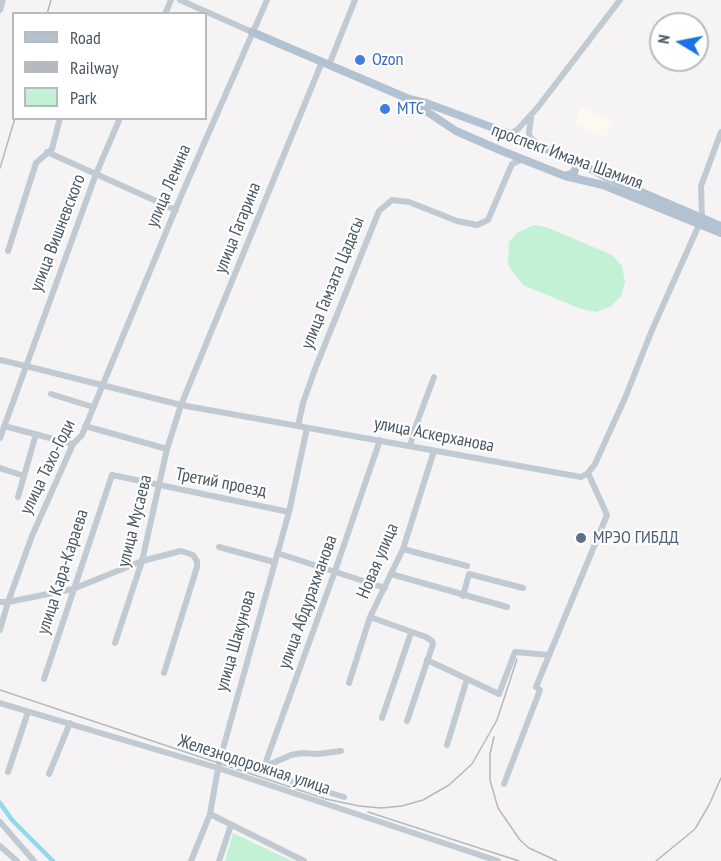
<!DOCTYPE html>
<html>
<head>
<meta charset="utf-8">
<style>
	body { margin:0 }
	#map { position:relative; width:721px; height:861px; overflow:hidden; background:#f5f3f3; font-family:"PT Sans Narrow",sans-serif }
	canvas { display:block }
	.legend { position:absolute; left:12px; top:12px; width:195px; height:108px; box-sizing:border-box; background:#fff; border:2px solid #b7bbc0; margin:0; padding:8px 10px; list-style:none; font-size:18px; color:#4a5661 }
	.legend li { display:flex; align-items:center; gap:12px; height:30px }
	.legend b { width:30px; border:2px solid #b7bbc0 }
	.north { position:absolute; left:649px; top:12px; width:60px; height:60px; box-sizing:border-box; background:#fff; border:2px solid #b7bbc0; border-radius:50%; rotate:280deg; font-size:16px; font-weight:700; line-height:24px; text-align:center; color:#4a5661 }
	.north::after { content:''; display:block; margin:auto; width:21px; height:27px; background:#1a73e8; clip-path:polygon(50% 0,100% 100%,50% 72%,0 100%) }
</style>
</head>
<body>
<div id="map">
<canvas width="721" height="861"></canvas>
<ul class="legend">
<li><b style="height:8px;background:#b3c2d1"></b>Road</li>
<li><b style="height:8px;background:#b5b8bd"></b>Railway</li>
<li><b style="height:16px;background:#c3f1d5"></b>Park</li>
</ul>
<div class="north">N</div>
</div>
<script>
const context = document.querySelector('canvas').getContext('2d');
context.lineJoin = 'round';
function paint(path, color) { context.fillStyle = color; context.fill(path, 'evenodd'); }
const toPath = rows => new Path2D(rows.map(r => 'M' + r).join(''));
function stroke(path, color, width, dash) { context.strokeStyle = color; context.lineWidth = width; context.lineCap = dash ? 'butt' : 'round'; context.setLineDash(dash || []); context.stroke(path); }
function write(font, color, halo, rows, align = 'center') {
  context.font = font + ' "PT Sans Narrow",sans-serif'; context.lineWidth = 4.5; context.setLineDash([]); context.textBaseline = 'middle'; context.strokeStyle = halo; context.fillStyle = color; for (const [text, x, y, turn = 0] of rows) {
    context.save(); context.translate(x, y); context.rotate((+turn || 0) * Math.PI / 180); context.textAlign = isNaN(turn) ? turn : align; if (halo) context.strokeText(text, 0, 0); context.fillText(text, 0, 0); context.restore();
  }
}
paint(toPath([
	[582,106,613,121,606,138,574,124]
]), '#fdf9ef');
paint(toPath([
	[534,225,546,227,612,255,622,266,625,282,621,296,610,307,596,312,581,309,523,285,508,265,509,242,517,233],
	[233,833,292,861,225,861]
]), '#c3f1d5');
stroke(toPath([
	[0,803,12,820,53,861]
]), '#90daee', 4.5);
stroke(toPath([
	[180,0,252,32],
	[0,10,3,0],
	[165,14,171,0],
	[329,65,355,0],
	[531,118,529,132,530,137,539,145],
	[510,134,518,129,538,107,620,0],
	[47,152,176,210],
	[8,251,36,163,52,149,60,118],
	[38,369,181,405,581,477,588,473,595,464,625,398,652,330,702,218,701,186,721,132],
	[51,394,93,407],
	[4,426,73,444],
	[85,426,167,449],
	[298,426,303,403,315,369,379,211,392,200,409,202,457,221,477,225,488,220,512,164,523,159],
	[0,438,96,174,120,118],
	[410,446,415,428,434,377],
	[0,468,24,476],
	[18,497,36,434],
	[219,547,274,562],
	[403,549,467,566],
	[277,553,385,588],
	[391,574,507,607],
	[463,596,469,574,523,588],
	[0,602,8,602,73,589,142,561,181,551,193,555,197,561,197,567,164,673],
	[370,617,426,637,432,641,433,644,407,721],
	[0,630,8,602,32,536,73,444,82,435,181,196,267,0],
	[115,643,142,561,167,449,181,405,322,62],
	[427,660,499,694,515,652,549,655],
	[44,679,112,475,289,512],
	[349,683,370,617,403,549,434,451],
	[0,703,218,768,498,861],
	[382,718,411,633],
	[447,745,467,679],
	[221,757,267,774,344,797],
	[264,767,291,755,302,753,318,754,341,751],
	[8,772,28,712],
	[49,774,70,723],
	[267,774,264,767,335,571,380,440],
	[504,784,540,690,536,687,607,515,588,473],
	[210,814,304,861],
	[0,822,34,861],
	[0,846,17,861],
	[191,861,210,814,219,763,289,512,307,428],
	[219,861,231,825]
]), '#c1cad2', 6);
stroke(toPath([
	[252,32,409,99,426,103,510,134,573,160,606,177,721,226],
	[414,103,456,131,502,151,565,176,603,185,721,233],
	[565,176,574,173,576,166,573,160]
]), '#b3c2d1', 8);
stroke(toPath([
	[47,14,51,0],
	[0,168,15,118],
	[0,690,326,799,359,806,381,808,402,806,423,800,449,785,472,764,497,720,517,659],
	[494,737,490,754,490,780,498,808,520,840,529,848,557,861],
	[368,812,519,861],
	[656,861,695,829,709,805,721,778]
]), '#b5b8bd', 1.5);
stroke(toPath([
	[0,360,38,369]
]), '#c1cad2', 6);
for (const [x, y, r, color] of [
	[360,60,6,"#3f7fe0"],
	[385,109,6,"#3f7fe0"],
	[581,538,6,"#5c6f8a"]
]) { const dot = new Path2D(); dot.arc(x, y, r, 0, 2 * Math.PI); context.fillStyle = color; context.fill(dot); stroke(dot, '#fff', 2); }
write('18px', '#366cbe', '#fff', [
	["Ozon",372,60],
	["МТС",397,109]
], 'left');
write('18px', '#4a5661', '#fff', [
	["проспект Имама Шамиля",567,157,20],
	["улица Ленина",169,186,-67],
	["улица Гагарина",238,228,-68],
	["улица Вишневского",58,233,-69],
	["улица Гамзата Цадасы",333,283,-68],
	["улица Аскерханова",434,435,11],
	["улица Тахо-Годи",48,467,-64],
	["Третий проезд",221,483,11],
	["улица Мусаева",135,521,-76],
	["Новая улица",378,561,-67],
	["улица Кара-Караева",63,572,-72],
	["улица Абдурахманова",308,602,-70],
	["улица Шакунова",236,641,-74],
	["Железнодорожная улица",254,765,18]
]);
write('18px', '#4e5e75', '#fff', [
	["МРЭО ГИБДД",593,538]
], 'left');
</script>
</body>
</html>
